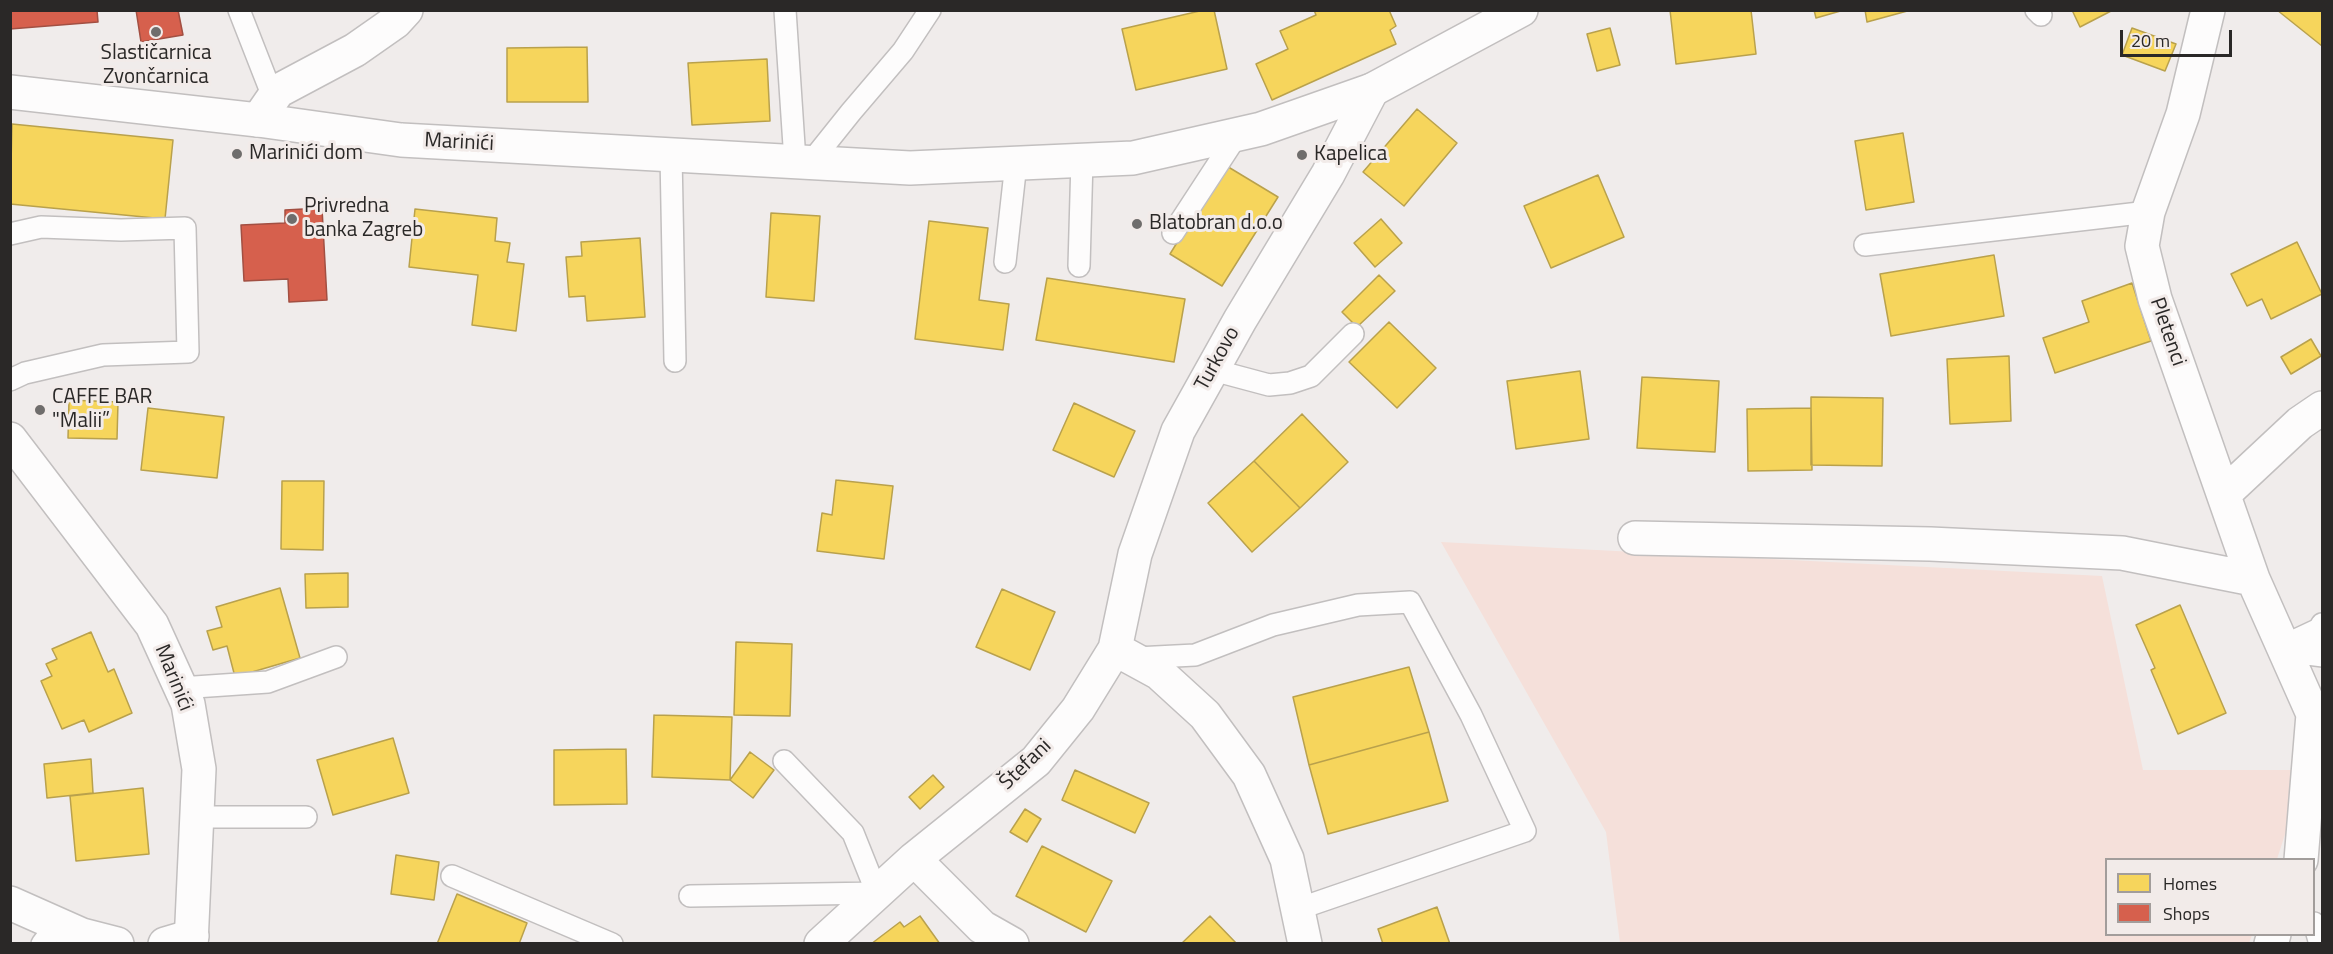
<!DOCTYPE html>
<html>
<head>
<meta charset="utf-8">
<style>
	body { margin:0 }
	#map { position:relative; width:2333px; height:954px; overflow:hidden; background:#f0eceb; font-family:"Titillium Web",sans-serif }
	canvas { display:block }
	.frame { position:absolute; inset:0; border:12px solid #2a2827; pointer-events:none }
	.legend { position:absolute; left:2105px; top:858px; width:210px; height:78px; box-sizing:border-box; background:#f2ebe9; border:2px solid #a29d9b; margin:0; padding:8px 10px; list-style:none; font-size:18px; color:#2a2827 }
	.legend li { display:flex; align-items:center; gap:12px; height:30px }
	.legend b { width:30px; border:2px solid #a29d9b }
	.scale { position:absolute; left:2120px; top:30px; width:112px; height:27px; box-sizing:border-box; border:3px solid #2a2827; border-top:0; padding-left:8px; font-size:18px; line-height:21px; white-space:nowrap; color:#2a2827; -webkit-text-stroke:4px #f2ebe9; paint-order:stroke }
</style>
</head>
<body>
<div id="map">
<canvas width="2333" height="954"></canvas>
<div class="frame"></div>
<ul class="legend">
<li><b style="height:16px;background:#f6d55c"></b>Homes</li>
<li><b style="height:16px;background:#d6604d"></b>Shops</li>
</ul>
<div class="scale">20 m</div>
</div>
<script>
const context = document.querySelector('canvas').getContext('2d');
context.lineJoin = 'round';
function paint(path, color) { context.fillStyle = color; context.fill(path, 'evenodd'); }
const toPath = rows => new Path2D(rows.map(r => 'M' + r).join(''));
function stroke(path, color, width, dash) { context.strokeStyle = color; context.lineWidth = width; context.lineCap = dash ? 'butt' : 'round'; context.setLineDash(dash || []); context.stroke(path); }
function write(font, color, halo, rows, align = 'center') {
  context.font = font + ' "Titillium Web",sans-serif'; context.lineWidth = 6; context.setLineDash([]); context.textBaseline = 'middle'; context.strokeStyle = halo; context.fillStyle = color; for (const [text, x, y, turn = 0] of rows) {
    context.save(); context.translate(x, y); context.rotate((+turn || 0) * Math.PI / 180); context.textAlign = isNaN(turn) ? turn : align; if (halo) context.strokeText(text, 0, 0); context.fillText(text, 0, 0); context.restore();
  }
}
paint(toPath([
	[1441,542,2102,576,2143,770,2306,770,2277,859,2106,860,2106,934,2252,935,2249,943,1620,943,1606,832]
]), '#f5e0da');
const homes = toPath([
	[1204,10,1214,10,1227,69,1136,90,1122,29,1204,10],
	[1314,10,1389,10,1396,26,1390,30,1396,44,1272,100,1256,64,1288,49,1280,31,1316,15,1314,10],
	[1670,10,1751,10,1756,54,1676,64,1670,10],
	[1814,10,1844,10,1816,18,1814,10],
	[1865,10,1911,10,1867,22,1865,10],
	[2072,10,2113,10,2080,27,2072,10],
	[2277,10,2322,10,2322,46,2277,10],
	[1610,28,1620,65,1597,71,1587,34,1610,28],
	[2132,28,2176,44,2165,71,2122,55,2132,28],
	[587,47,588,102,507,102,507,48,587,47],
	[767,59,770,121,692,125,688,63,767,59],
	[1417,109,1457,143,1404,206,1363,172,1417,109],
	[12,124,173,140,165,219,10,204,12,124],
	[1903,133,1914,202,1866,210,1855,141,1903,133],
	[1225,165,1278,197,1222,286,1170,254,1225,165],
	[1598,175,1624,237,1551,268,1524,206,1598,175],
	[415,209,497,218,495,241,510,243,507,262,524,264,516,331,472,325,478,275,409,267,415,209],
	[771,213,820,216,814,301,766,297,771,213],
	[1381,219,1402,243,1375,267,1354,243,1381,219],
	[929,221,988,228,979,300,1009,304,1003,350,915,339,929,221],
	[640,238,645,317,587,321,585,296,569,297,566,257,582,256,581,242,640,238],
	[2297,242,2322,294,2271,319,2262,299,2247,306,2231,274,2297,242],
	[1994,255,2004,316,1891,336,1880,274,1994,255],
	[1379,275,1395,291,1357,327,1342,312,1379,275],
	[1047,278,1185,299,1174,362,1036,340,1047,278],
	[2132,283,2151,341,2055,373,2043,338,2089,322,2082,301,2132,283],
	[1389,322,1436,368,1397,408,1349,362,1389,322],
	[2311,339,2321,356,2291,374,2281,357,2311,339],
	[2009,356,2011,421,1950,424,1947,359,2009,356],
	[1580,371,1589,439,1516,449,1507,381,1580,371],
	[1642,377,1719,381,1715,452,1637,448,1642,377],
	[1811,397,1883,398,1882,466,1811,465,1811,397],
	[69,400,118,402,117,439,68,438,69,400],
	[1074,403,1135,431,1114,477,1053,450,1074,403],
	[148,408,224,417,217,478,141,470,148,408],
	[1811,408,1812,470,1748,471,1747,409,1811,408],
	[1302,414,1348,462,1300,508,1254,461,1302,414],
	[1254,461,1300,508,1252,552,1208,503,1254,461],
	[836,480,893,486,884,559,817,551,822,513,832,515,836,480],
	[282,481,324,481,323,550,281,549,282,481],
	[348,573,348,607,306,608,305,574,348,573],
	[280,588,300,658,235,677,227,646,213,650,207,631,222,627,216,607,280,588],
	[1002,589,1055,612,1030,670,976,647,1002,589],
	[2180,605,2226,713,2178,734,2151,670,2155,668,2136,625,2180,605],
	[91,632,108,672,114,669,132,713,89,732,84,720,62,729,41,681,52,676,46,664,57,659,52,649,91,632],
	[736,642,792,644,790,716,734,715,736,642],
	[1409,667,1429,732,1309,765,1293,697,1409,667],
	[654,715,732,717,730,780,652,777,654,715],
	[1429,732,1448,801,1328,834,1309,765,1429,732],
	[393,738,409,793,333,815,317,760,393,738],
	[626,749,627,804,554,805,554,750,626,749],
	[750,752,774,770,753,798,730,780,750,752],
	[91,759,93,793,47,798,44,764,91,759],
	[1075,770,1149,803,1135,833,1062,800,1075,770],
	[933,775,944,787,920,809,909,797,933,775],
	[143,788,149,854,76,861,70,796,143,788],
	[1025,809,1041,819,1027,842,1010,832,1025,809],
	[1042,846,1112,881,1086,932,1016,896,1042,846],
	[396,855,439,862,434,900,391,894,396,855],
	[457,894,527,923,519,944,437,944,457,894],
	[1437,907,1450,944,1383,944,1378,929,1437,907],
	[920,916,940,944,871,944,900,922,904,927,920,916],
	[1210,916,1237,944,1181,944,1210,916]
]);
paint(homes, '#f6d55c');
stroke(homes, '#b9a14c', 1.5);
const shops = toPath([
	[10,10,97,10,98,22,10,29,10,10],
	[136,10,178,10,183,35,141,42,136,10],
	[322,208,327,300,289,302,288,279,244,281,241,225,285,223,285,210,322,208]
]);
paint(shops, '#d6604d');
stroke(shops, '#a24f42', 1.5);
const lane = toPath([
	[239,10,273,97],
	[785,10,795,161],
	[2036,10,2041,15],
	[671,155,675,361],
	[811,162,851,112,903,51,930,10],
	[1173,233,1237,135],
	[10,234,41,227,121,230,185,228,188,352,103,355,25,373,10,380],
	[1865,245,2148,212],
	[1005,262,1016,163],
	[1079,266,1082,160],
	[1213,370,1269,385,1290,383,1311,376,1353,334],
	[2287,644,2319,629,2322,624],
	[1136,658,1195,655,1273,625,1358,605,1410,602,1471,715,1525,831,1298,909],
	[180,688,268,682,336,657],
	[197,817,306,817],
	[452,876,612,944],
	[690,896,877,893,853,833,784,761],
	[2314,923,2320,944],
	[42,944,57,924]
]);
const street = toPath([
	[2208,10,2183,114,2148,212,2142,246,2155,299,2253,579,2313,714,2322,722],
	[258,120,278,91,355,50,395,22,406,10],
	[2224,494,2300,423,2322,408],
	[1635,538,1930,544,2122,553,2253,579],
	[2283,645,2322,650],
	[1115,649,1159,673,1205,715,1249,775,1287,859,1305,944],
	[914,859,982,927,1012,944],
	[2301,860,2313,714],
	[10,903,82,935,117,944],
	[165,944,192,936],
	[821,944,914,859,1036,761,1078,709,1115,649,1135,554,1178,431,1240,320,1328,174,1372,90],
	[2271,944,2274,934]
]);
const secondary = toPath([
	[10,92,258,120,401,140,910,168,1133,158,1261,129,1372,90,1521,10],
	[10,439,152,625,188,704,199,769,191,944]
]);
stroke(lane, '#c2bfbf', 24);
stroke(street, '#c2bfbf', 36);
stroke(secondary, '#c2bfbf', 36);
stroke(lane, '#fdfcfc', 21);
stroke(street, '#fdfcfc', 33);
stroke(secondary, '#fdfcfc', 33);
for (const [x, y, r, color] of [
	[156,32,6,"#6f6d6c"],
	[237,154,6,"#6f6d6c"],
	[1302,155,6,"#6f6d6c"],
	[292,219,6,"#6f6d6c"],
	[1137,224,6,"#6f6d6c"],
	[40,410,6,"#6f6d6c"]
]) { const dot = new Path2D(); dot.arc(x, y, r, 0, 2 * Math.PI); context.fillStyle = color; context.fill(dot); stroke(dot, '#f2ebe9', 2); }
write('21px', '#2a2827', '#f2ebe9', [
	["Slastičarnica",156,54,"center"],
	["Zvončarnica",156,78,"center"],
	["Marinići dom",249,154],
	["Kapelica",1314,155],
	["Privredna",304,207],
	["banka Zagreb",304,231],
	["Blatobran d.o.o",1149,224],
	["CAFFE BAR",52,398],
	["\"Malii”",52,422]
], 'left');
write('21px', '#2a2827', '#f2ebe9', [
	["Marinići",459,143,3],
	["Pletenci",2167,332,71],
	["Turkovo",1218,359,-61],
	["Marinići",173,678,68],
	["Štefani",1026,765,-44]
]);
</script>
</body>
</html>
